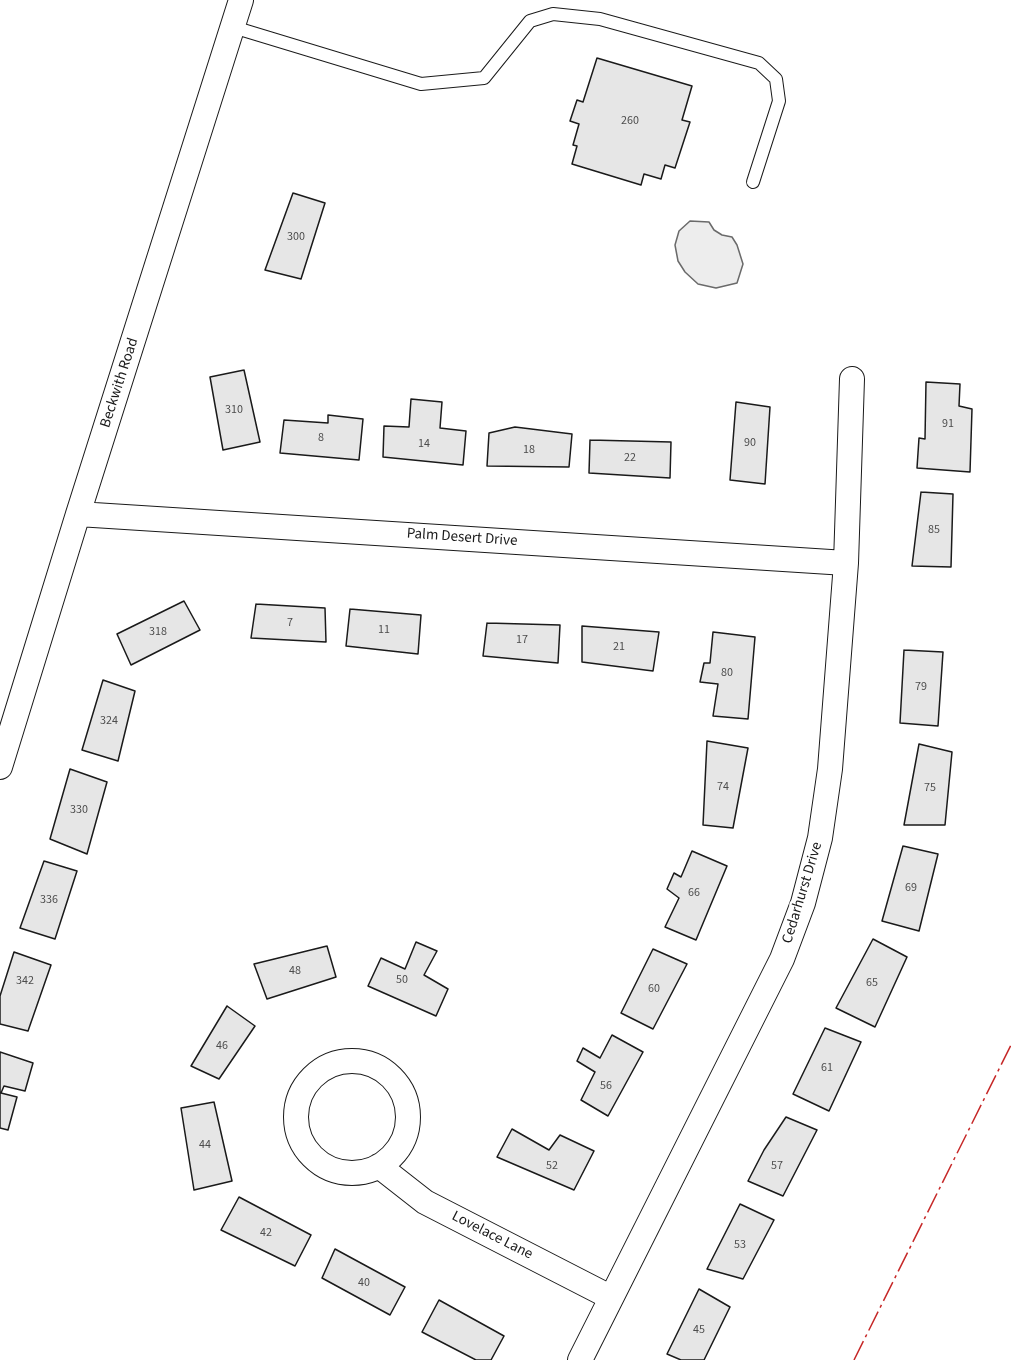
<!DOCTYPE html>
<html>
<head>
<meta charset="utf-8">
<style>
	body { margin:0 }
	canvas { display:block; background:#fff }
</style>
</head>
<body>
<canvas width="1011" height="1360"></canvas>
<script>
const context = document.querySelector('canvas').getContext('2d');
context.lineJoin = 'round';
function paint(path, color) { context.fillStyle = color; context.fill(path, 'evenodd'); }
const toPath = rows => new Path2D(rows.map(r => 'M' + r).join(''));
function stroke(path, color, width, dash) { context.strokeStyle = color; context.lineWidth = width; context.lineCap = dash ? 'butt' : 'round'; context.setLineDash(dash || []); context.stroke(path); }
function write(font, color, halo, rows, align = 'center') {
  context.font = font + ' "Source Sans 3",sans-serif'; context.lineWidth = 4.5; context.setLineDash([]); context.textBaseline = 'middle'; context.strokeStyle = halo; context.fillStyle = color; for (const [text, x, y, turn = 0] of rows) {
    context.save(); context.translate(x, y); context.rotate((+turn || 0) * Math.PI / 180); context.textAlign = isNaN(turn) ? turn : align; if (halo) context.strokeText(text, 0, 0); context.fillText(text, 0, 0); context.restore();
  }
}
const built = toPath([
	[690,221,709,222,714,230,722,235,732,237,737,245,743,264,737,283,716,288,698,284,685,272,678,261,675,245,679,231,690,221]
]);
paint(built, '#ededed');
stroke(built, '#6a6a6a', 1.5);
const building = toPath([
	[597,58,692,86,682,120,690,122,675,168,665,165,661,179,644,174,641,185,572,164,577,146,573,145,579,124,570,121,577,100,583,102,597,58],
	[293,193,325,203,301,279,265,270,293,193],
	[244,370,260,442,223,450,210,377,244,370],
	[926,382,960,384,959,406,972,409,970,472,917,468,919,438,925,439,926,382],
	[411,399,442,402,440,428,466,431,463,465,383,457,384,426,409,427,411,399],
	[736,402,770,407,765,484,730,480,736,402],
	[328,415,363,419,359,460,280,453,284,420,328,423,328,415],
	[515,427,572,434,569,467,487,466,489,433,515,427],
	[590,440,671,442,670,478,589,473,590,440],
	[921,492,953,494,951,567,912,566,921,492],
	[184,601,200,630,131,665,117,634,184,601],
	[256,604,325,608,326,642,251,638,256,604],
	[350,609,421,615,418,654,346,646,350,609],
	[487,623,560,625,558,663,483,656,487,623],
	[582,626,659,632,653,671,582,662,582,626],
	[713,632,755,637,748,719,713,716,718,684,700,682,704,663,710,663,713,632],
	[904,650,943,652,938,726,900,723,904,650],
	[103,680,135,691,118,761,82,750,103,680],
	[707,741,748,748,733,828,703,825,707,741],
	[919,744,952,752,945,825,904,825,919,744],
	[70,769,107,782,87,854,50,839,70,769],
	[903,846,938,854,919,931,882,921,903,846],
	[692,851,727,866,696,940,665,927,679,898,667,889,674,873,681,877,692,851],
	[44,861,77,871,55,939,20,928,44,861],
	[873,939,907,957,875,1027,836,1008,873,939],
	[416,942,437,951,424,975,448,989,436,1016,368,986,381,958,405,969,416,942],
	[327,946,336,977,267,999,254,964,327,946],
	[653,949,687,964,653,1029,621,1013,653,949],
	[14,952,51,965,28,1031,0,1024,0,996,14,952],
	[227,1006,255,1026,219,1079,191,1066,227,1006],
	[825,1028,861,1042,829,1111,793,1094,825,1028],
	[612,1035,643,1052,608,1116,581,1100,595,1072,577,1061,583,1048,600,1058,612,1035],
	[0,1052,33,1063,25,1091,4,1086,1,1093,17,1097,8,1130,0,1128,0,1052],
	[214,1102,232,1181,194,1190,181,1108,214,1102],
	[786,1117,817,1130,783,1196,748,1181,764,1150,786,1117],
	[512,1129,549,1150,560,1135,594,1151,574,1190,497,1157,512,1129],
	[239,1197,311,1235,295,1266,221,1230,239,1197],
	[740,1204,774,1220,743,1279,707,1269,740,1204],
	[335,1249,405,1287,390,1315,322,1278,335,1249],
	[699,1289,730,1307,704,1360,681,1360,667,1354,699,1289],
	[439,1300,504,1336,491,1360,476,1360,422,1332,439,1300]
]);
paint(building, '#e6e6e6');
stroke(building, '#1a1a1a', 1.5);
const service = toPath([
	[233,27,421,84,484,78,530,21,553,14,600,19,759,63,776,79,779,101,753,182]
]);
const minor = toPath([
	[78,514,846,563],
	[0,767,78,514,241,0],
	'296 1117a56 56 0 1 1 112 0a56 56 0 1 1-112 0Z',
	[379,1166,425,1202,610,1297],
	[580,1360,782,959,803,903,820,838,830,769,846,563,852,379]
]);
stroke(service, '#1a1a1a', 14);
stroke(minor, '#1a1a1a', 26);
stroke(service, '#fff', 12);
stroke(minor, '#fff', 24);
stroke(toPath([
	[854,1360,1011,1045]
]), '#c62828', 1.5, [21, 4.5, 3, 4.5]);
write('12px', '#4d4d4d', null, [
	["260",630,121],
	["300",296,237],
	["310",234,410],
	["91",948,424],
	["8",321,438],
	["90",750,443],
	["14",424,444],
	["18",529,450],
	["22",630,458],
	["85",934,530],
	["7",290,623],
	["11",384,630],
	["318",158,632],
	["17",522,640],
	["21",619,647],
	["80",727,673],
	["79",921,687],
	["324",109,721],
	["74",723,787],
	["75",930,788],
	["330",79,810],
	["69",911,888],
	["66",694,893],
	["336",49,900],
	["48",295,971],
	["50",402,980],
	["342",25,981],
	["65",872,983],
	["60",654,989],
	["46",222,1046],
	["61",827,1068],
	["56",606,1086],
	["44",205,1145],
	["52",552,1166],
	["57",777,1166],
	["42",266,1233],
	["53",740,1245],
	["40",364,1283],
	["45",699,1330]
]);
write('15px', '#1a1a1a', '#fff', [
	["Beckwith Road",120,383,-72],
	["Palm Desert Drive",462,538,4],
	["Cedarhurst Drive",803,893,-73],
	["Lovelace Lane",492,1236,27]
]);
</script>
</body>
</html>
